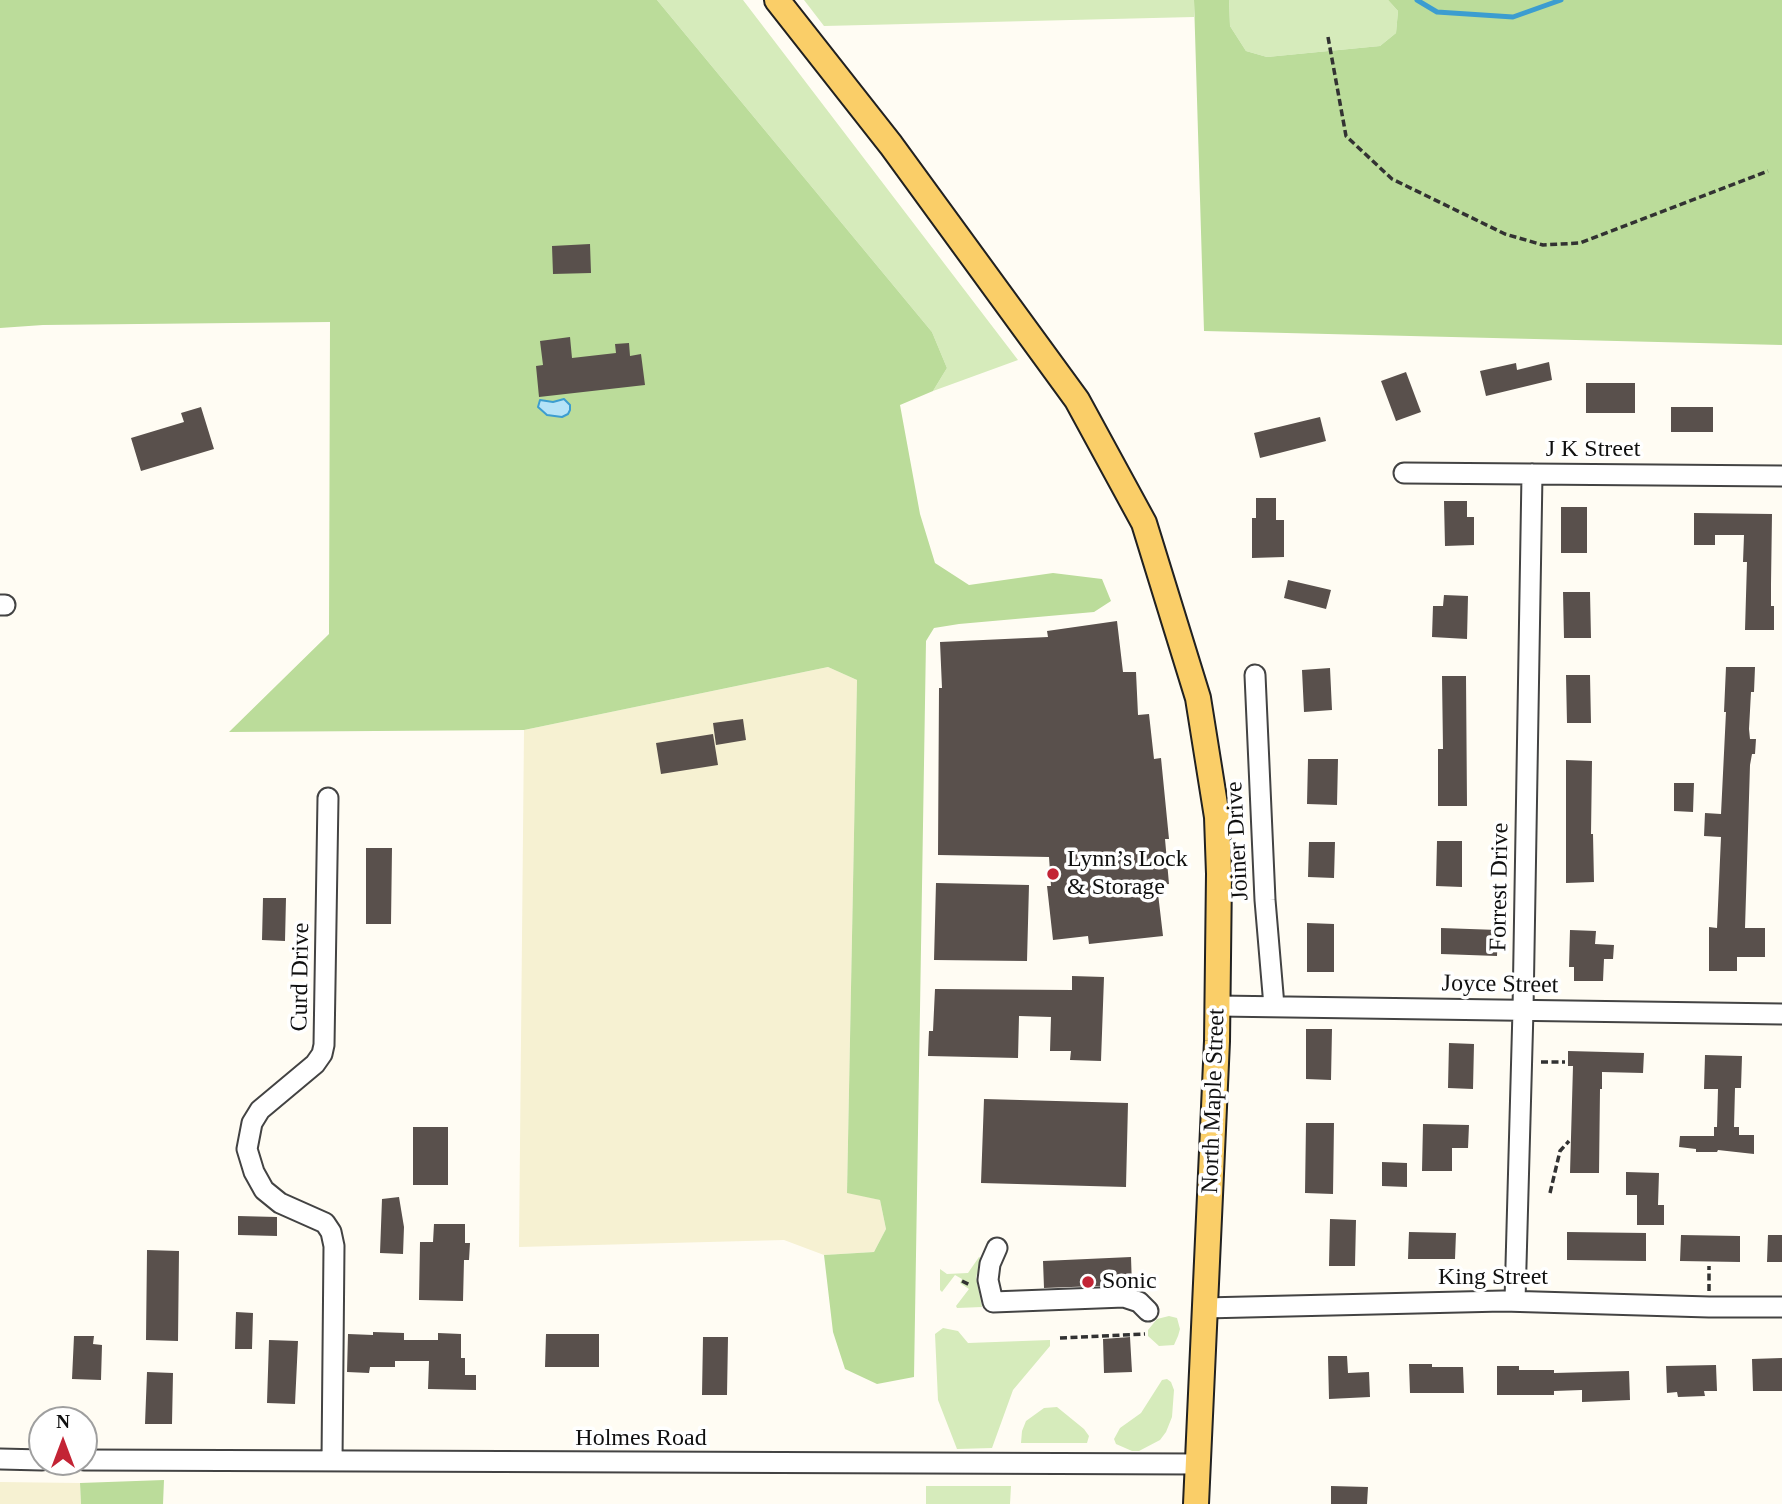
<!DOCTYPE html>
<html>
<head>
<meta charset="utf-8">
<style>
	body { margin:0 }
	#map { position:relative; width:1782px; height:1504px; overflow:hidden; background:#fffcf3; font-family:Georgia,serif }
	canvas { display:block }
	.north { position:absolute; left:28px; top:1406px; width:70px; height:70px; box-sizing:border-box; background:#fff; border:2px solid #9f9f9f; border-radius:50%; rotate:0deg; font-size:19px; font-weight:700; line-height:28px; text-align:center; color:#101010 }
	.north::after { content:''; display:block; margin:auto; width:24px; height:32px; background:#c32435; clip-path:polygon(50% 0,100% 100%,50% 72%,0 100%) }
</style>
</head>
<body>
<div id="map">
<canvas width="1782" height="1504"></canvas>
<div class="north">N</div>
</div>
<script>
const context = document.querySelector('canvas').getContext('2d');
context.lineJoin = 'round';
function paint(path, color) { context.fillStyle = color; context.fill(path, 'evenodd'); }
const toPath = rows => new Path2D(rows.map(r => 'M' + r).join(''));
function stroke(path, color, width, dash) { context.strokeStyle = color; context.lineWidth = width; context.lineCap = dash ? 'butt' : 'round'; context.setLineDash(dash || []); context.stroke(path); }
function write(font, color, halo, rows, align = 'center') {
  context.font = font + ' Georgia,serif'; context.lineWidth = 7; context.setLineDash([]); context.textBaseline = 'middle'; context.strokeStyle = halo; context.fillStyle = color; for (const [text, x, y, turn = 0] of rows) {
    context.save(); context.translate(x, y); context.rotate((+turn || 0) * Math.PI / 180); context.textAlign = isNaN(turn) ? turn : align; if (halo) context.strokeText(text, 0, 0); context.fillText(text, 0, 0); context.restore();
  }
}
paint(toPath([
	[828,667,857,680,847,1192,880,1200,886,1229,874,1252,824,1255,784,1240,519,1247,524,730],
	[0,1482,80,1483,81,1504,0,1504]
]), '#f6f1d2');
paint(toPath([
	[657,0,743,0,1018,360,933,391,947,368,932,332],
	[804,0,1194,0,1194,17,824,26],
	[1229,0,1388,0,1398,11,1396,33,1380,46,1267,57,1246,51,1230,26],
	[979,1257,982,1259,976,1277,982,1307,957,1308,956,1306,969,1289,960,1283,962,1279,955,1275,942,1292,940,1290,940,1269,947,1274,968,1273],
	[1169,1316,1177,1318,1180,1329,1178,1336,1174,1345,1159,1346,1148,1336,1148,1330,1157,1319],
	[943,1328,958,1331,968,1343,1050,1340,1050,1346,1013,1390,992,1448,957,1449,938,1400,935,1334],
	[1167,1379,1171,1382,1174,1390,1172,1417,1166,1432,1160,1440,1139,1451,1132,1451,1116,1444,1114,1439,1120,1428,1141,1413,1162,1380],
	[1057,1407,1084,1429,1089,1436,1087,1443,1021,1443,1022,1431,1026,1421,1044,1408],
	[926,1486,1011,1486,1010,1504,926,1504]
]), '#d6ebbb');
paint(toPath([
	[0,0,657,0,932,332,947,368,933,391,900,405,920,514,935,563,969,585,1053,573,1102,579,1111,601,1094,612,959,624,934,628,926,641,914,1377,877,1384,845,1369,833,1332,824,1255,874,1252,886,1229,880,1200,847,1193,857,680,828,667,524,730,229,732,329,634,330,322,43,325,0,328],
	[1194,0,1229,0,1230,26,1246,51,1267,57,1380,46,1396,33,1398,11,1388,0,1782,0,1782,345,1204,331],
	[164,1480,163,1504,81,1504,80,1483]
]), '#bbdc9a');
const water = toPath([
	[564,399,570,405,570,410,568,414,562,417,547,415,538,407,540,400,553,402,564,399]
]);
paint(water, '#b6e3f7');
stroke(water, '#3c9dd0', 2);
stroke(toPath([
	[1417,0,1437,12,1513,17,1561,0]
]), '#3c9dd0', 5);
paint(toPath([
	[590,244,591,273,553,274,552,246],
	[570,337,572,358,616,353,615,344,629,343,630,356,641,354,645,385,539,397,536,366,543,365,540,341],
	[1549,362,1552,380,1486,396,1480,371,1516,363,1517,370],
	[1406,372,1421,412,1396,421,1381,381],
	[1586,383,1635,383,1635,413,1586,413],
	[201,407,214,449,141,471,131,438,184,422,181,413],
	[1671,407,1713,407,1713,432,1671,432],
	[1320,417,1326,441,1260,458,1254,433],
	[1256,498,1276,498,1276,520,1284,520,1284,557,1252,558,1252,518,1256,518],
	[1444,501,1467,501,1467,517,1474,517,1474,545,1445,546],
	[1561,507,1587,507,1587,553,1561,553],
	[1694,513,1772,514,1771,584,1771,606,1774,606,1774,630,1745,630,1747,562,1743,562,1744,535,1715,535,1715,545,1694,545],
	[1288,580,1331,590,1326,609,1284,598],
	[1563,592,1590,592,1591,638,1564,638],
	[1444,595,1468,596,1467,639,1432,637,1433,606,1443,606],
	[1117,621,1123,672,1136,672,1138,715,1149,714,1154,759,1161,758,1169,839,1165,839,1169,884,1157,885,1163,936,1089,944,1088,936,1053,940,1047,886,1051,886,1049,857,938,855,939,688,942,688,940,642,1048,637,1047,631],
	[1726,667,1755,667,1754,692,1751,692,1749,729,1750,739,1756,739,1755,754,1752,754,1750,765,1745,928,1765,928,1765,957,1737,957,1737,971,1709,971,1709,927,1717,928,1721,837,1704,836,1705,813,1721,814,1726,712,1724,712],
	[1330,668,1332,710,1304,712,1302,670],
	[1566,675,1590,675,1591,723,1567,723],
	[1442,676,1466,676,1467,806,1438,806,1438,749,1443,749],
	[743,719,746,740,716,745,713,723],
	[713,734,718,765,661,774,656,743],
	[1308,759,1338,759,1337,805,1307,804],
	[1566,760,1592,761,1591,834,1593,834,1594,882,1566,883],
	[1674,783,1694,783,1693,812,1674,811],
	[1437,841,1462,841,1462,887,1436,886],
	[1309,842,1335,842,1334,878,1308,877],
	[366,848,392,848,391,924,366,924],
	[936,883,1029,885,1027,961,934,960],
	[263,898,286,898,285,941,262,940],
	[1307,923,1334,924,1334,972,1307,972],
	[1441,928,1498,930,1497,956,1441,954],
	[1570,930,1596,931,1595,944,1614,945,1613,959,1604,959,1603,981,1574,981,1574,967,1569,967],
	[1072,976,1104,977,1101,1061,1070,1060,1071,1051,1050,1051,1051,1017,1019,1016,1018,1058,928,1056,929,1031,933,1031,935,989,1072,990],
	[1306,1029,1332,1029,1331,1080,1306,1079],
	[1449,1043,1474,1044,1473,1089,1448,1088],
	[1568,1051,1644,1053,1643,1073,1602,1072,1602,1089,1600,1089,1599,1173,1570,1173,1573,1066,1568,1066],
	[1705,1055,1742,1056,1741,1088,1735,1088,1734,1127,1739,1127,1739,1135,1754,1135,1754,1154,1718,1150,1717,1152,1696,1152,1696,1149,1679,1147,1680,1136,1714,1136,1714,1127,1717,1127,1718,1089,1704,1089],
	[984,1099,1128,1103,1126,1187,981,1183],
	[1306,1123,1334,1123,1333,1194,1305,1193],
	[1423,1124,1469,1125,1468,1148,1452,1148,1452,1171,1422,1171],
	[413,1127,448,1127,448,1185,413,1185],
	[1382,1162,1407,1163,1407,1187,1382,1186],
	[1626,1172,1659,1173,1658,1205,1664,1205,1664,1225,1637,1225,1637,1195,1626,1195],
	[399,1197,404,1227,403,1254,380,1253,382,1199],
	[238,1216,277,1217,277,1236,238,1235],
	[1330,1219,1356,1220,1355,1266,1329,1266],
	[434,1224,465,1224,465,1243,470,1243,469,1260,464,1260,463,1301,419,1300,420,1242,433,1242],
	[1409,1232,1456,1233,1455,1259,1408,1259],
	[1567,1232,1646,1233,1646,1261,1567,1260],
	[1681,1235,1740,1236,1740,1262,1680,1261],
	[1768,1235,1782,1235,1782,1262,1767,1262],
	[147,1250,179,1251,178,1341,146,1340],
	[1131,1257,1132,1287,1124,1285,1044,1288,1043,1261],
	[236,1312,253,1313,252,1349,235,1349],
	[373,1332,404,1333,404,1340,438,1340,438,1333,461,1334,461,1358,465,1358,465,1375,476,1375,476,1390,428,1389,429,1361,395,1361,395,1367,370,1367,369,1373,347,1372,348,1334,373,1335],
	[546,1334,599,1334,599,1367,545,1367],
	[74,1336,94,1336,93,1344,102,1345,101,1380,72,1379],
	[703,1337,728,1337,727,1395,702,1395],
	[1130,1337,1132,1372,1104,1373,1103,1339],
	[269,1340,298,1341,295,1404,267,1403],
	[1328,1356,1347,1356,1348,1373,1369,1372,1370,1397,1329,1399],
	[1782,1358,1782,1391,1753,1391,1752,1359],
	[1409,1364,1432,1364,1432,1367,1463,1367,1464,1393,1410,1393],
	[1716,1365,1717,1391,1704,1391,1705,1396,1678,1397,1677,1392,1667,1393,1666,1366],
	[1497,1366,1519,1366,1519,1370,1554,1370,1554,1373,1629,1371,1630,1400,1582,1402,1582,1390,1554,1391,1554,1395,1497,1395],
	[147,1372,173,1373,172,1424,145,1424],
	[1331,1486,1368,1487,1367,1504,1331,1504]
]), '#59504c');
const minor = toPath([
	[1404,473,1782,476],
	[0,605,5,605],
	[1255,675,1265,900,1274,1006],
	[328,798,324,1045,322,1054,315,1064,260,1110,252,1123,247,1149,254,1172,264,1190,280,1203,325,1223,331,1232,334,1246,332,1461],
	[1218,1006,1782,1014],
	[997,1248,990,1264,988,1280,993,1302,1124,1297,1139,1302,1148,1311],
	[1515,1301,1523,1010,1532,474],
	[1204,1308,1503,1301,1709,1307,1782,1307],
	[0,1459,42,1460],
	[84,1460,1197,1464]
]);
const major = toPath([
	[777,0,891,145,1077,400,1144,523,1198,698,1217,817,1219,874,1217,1041,1196,1504]
]);
stroke(minor, '#434343', 23);
stroke(major, '#212121', 28);
stroke(toPath([
	[1328,37,1346,136,1392,179,1505,234,1543,245,1580,243,1768,171],
	[1541,1062,1565,1062],
	[1550,1193,1560,1151,1569,1141],
	[962,1281,970,1285],
	[1709,1291,1709,1266],
	[1060,1338,1145,1334]
]), '#323232', 3.5, [7, 3.5]);
stroke(minor, '#fff', 19);
stroke(major, '#face68', 24);
for (const [x, y, r, color] of [
	[1053,874,7,"#c32435"],
	[1088,1282,7,"#c32435"]
]) { const dot = new Path2D(); dot.arc(x, y, r, 0, 2 * Math.PI); context.fillStyle = color; context.fill(dot); stroke(dot, '#fff', 2.5); }
write('24px', '#101010', '#fff', [
	["J K Street",1593,450],
	["Joiner Drive",1238,841,-93],
	["Forrest Drive",1500,887,-89],
	["Curd Drive",301,977,-89],
	["Joyce Street",1500,985,1],
	["North Maple Street",1214,1101,-88],
	["King Street",1493,1278],
	["Holmes Road",641,1439]
]);
write('24px', '#101010', '#fff', [
	["Lynn’s Lock",1067,860],
	["& Storage",1067,888],
	["Sonic",1102,1282]
], 'left');
</script>
</body>
</html>
